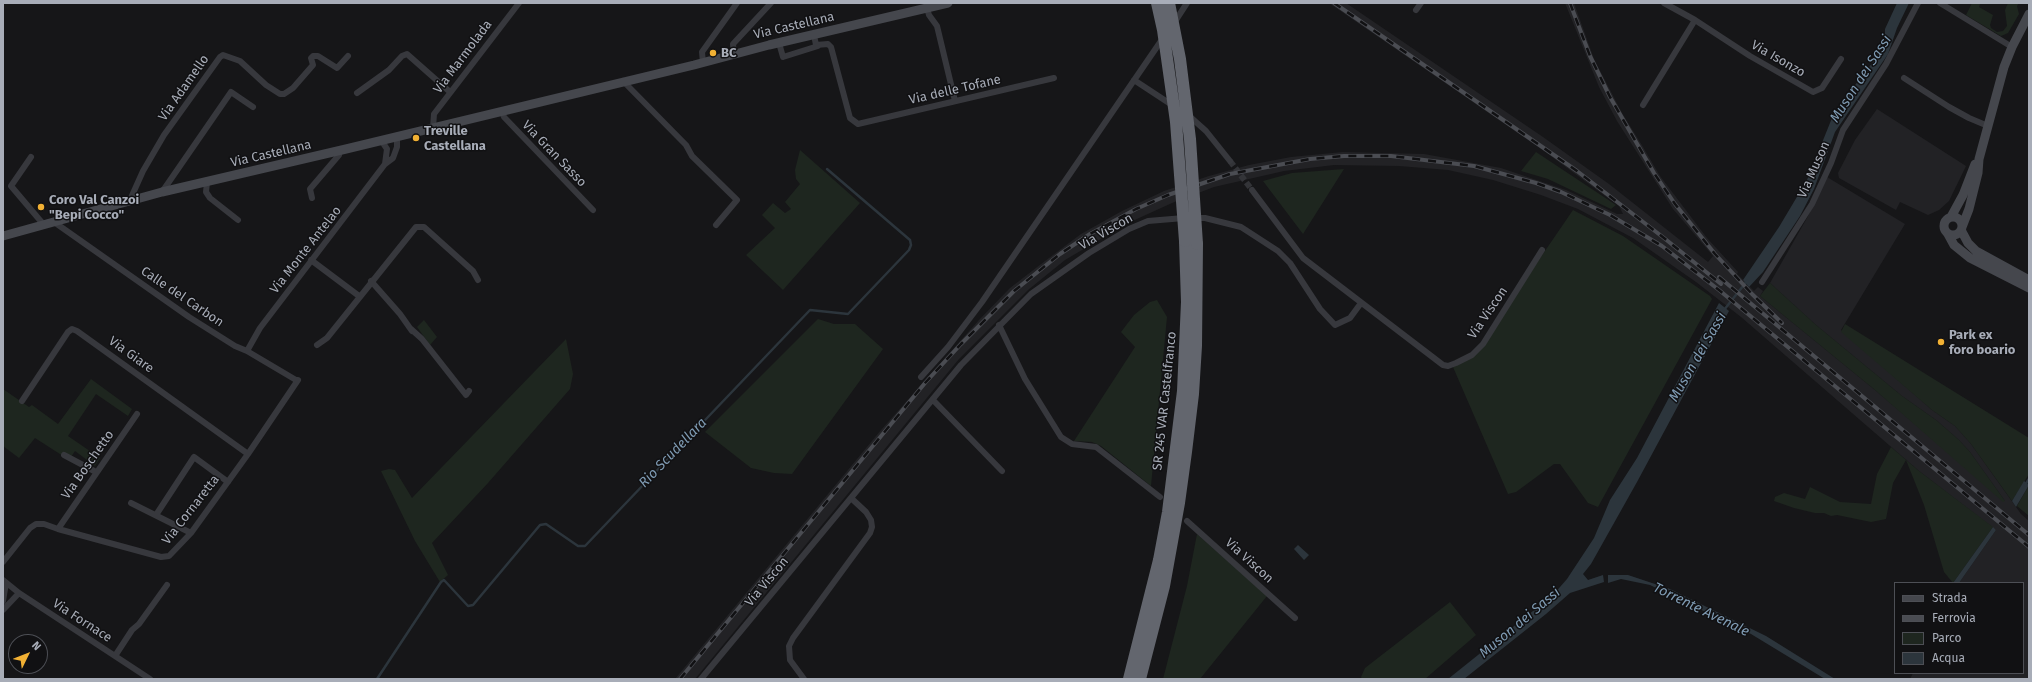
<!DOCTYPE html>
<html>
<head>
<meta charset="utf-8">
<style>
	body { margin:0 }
	#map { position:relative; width:2032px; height:682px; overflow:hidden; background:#161618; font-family:"Fira Sans",sans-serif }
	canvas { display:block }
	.frame { position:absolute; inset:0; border:4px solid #a8adb8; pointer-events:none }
	.legend { position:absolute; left:1894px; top:582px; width:130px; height:92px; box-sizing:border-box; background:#111113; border:1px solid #4d4f55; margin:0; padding:5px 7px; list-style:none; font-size:12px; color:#a8adb8 }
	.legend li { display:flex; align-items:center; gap:8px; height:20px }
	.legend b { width:20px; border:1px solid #4d4f55 }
	.north { position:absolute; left:8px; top:634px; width:40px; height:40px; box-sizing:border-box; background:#111113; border:1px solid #4d4f55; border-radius:50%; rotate:47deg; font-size:11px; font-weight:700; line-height:16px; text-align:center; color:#a8adb8 }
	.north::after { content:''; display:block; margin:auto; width:14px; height:18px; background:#f2b134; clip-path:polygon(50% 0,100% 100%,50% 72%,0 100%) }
</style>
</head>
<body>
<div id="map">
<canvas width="2032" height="682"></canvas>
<div class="frame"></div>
<ul class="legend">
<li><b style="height:5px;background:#45474d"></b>Strada</li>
<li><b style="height:5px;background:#4a4c52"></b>Ferrovia</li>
<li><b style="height:11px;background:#1e261f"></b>Parco</li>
<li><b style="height:11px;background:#2c353c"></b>Acqua</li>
</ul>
<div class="north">N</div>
</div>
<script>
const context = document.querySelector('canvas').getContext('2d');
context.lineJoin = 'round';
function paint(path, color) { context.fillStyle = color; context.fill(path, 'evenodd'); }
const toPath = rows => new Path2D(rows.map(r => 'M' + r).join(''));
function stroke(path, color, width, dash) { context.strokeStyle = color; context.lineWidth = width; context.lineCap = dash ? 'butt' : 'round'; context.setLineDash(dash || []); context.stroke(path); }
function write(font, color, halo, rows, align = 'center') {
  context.font = font + ' "Fira Sans",sans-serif'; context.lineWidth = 3; context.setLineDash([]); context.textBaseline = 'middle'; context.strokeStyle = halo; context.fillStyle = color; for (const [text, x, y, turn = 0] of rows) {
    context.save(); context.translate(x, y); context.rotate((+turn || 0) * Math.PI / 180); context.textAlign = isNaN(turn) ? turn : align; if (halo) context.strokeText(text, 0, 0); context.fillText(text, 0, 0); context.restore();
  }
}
paint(toPath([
	[1329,3,1346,3,1543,137,1609,184,1708,262,1713,256,1673,209,1617,121,1599,87,1565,3,1574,3,1594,59,1622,113,1643,147,1660,176,1707,238,1738,272,1737,274,1754,291,1758,287,1763,291,1760,296,1875,390,2005,501,1970,452,1959,440,1936,420,1902,396,1816,325,1770,283,1807,218,1827,177,1905,224,1841,330,1932,410,1955,426,1971,444,2021,514,2029,521,2029,679,1910,679,1913,673,2023,673,2023,583,1959,583,1996,530,1919,471,1741,317,1696,282,1633,238,1578,209,1541,195,1493,180,1448,170,1399,166,1334,165,1284,171,1214,187,1172,203,1128,223,1065,260,1028,290,959,359,695,679,675,679,881,430,979,320,1010,288,1045,261,1081,234,1122,211,1164,191,1209,176,1249,165,1291,157,1343,152,1424,154,1501,168,1566,190,1617,214,1623,214,1619,206,1544,151],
	[1877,109,1966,166,1949,201,1939,210,1928,215,1900,202,1896,210,1839,178,1838,173,1855,140]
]), '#222225');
paint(toPath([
	[1972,3,1977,3,1980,4,1979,7,1993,15,1990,25,1991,28,1997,32,2003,31,2007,26,2005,10,2008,3,2019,3,2017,6,2019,14,2008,33,2001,36,1966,15],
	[800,150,860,203,783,290,746,255,775,228,762,215,773,203,785,213,791,209,785,202,800,184,796,179,795,170],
	[1536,152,1616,205,1611,209,1548,179,1521,171],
	[1344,169,1303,234,1263,181,1292,173],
	[1573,210,1623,236,1710,296,1712,299,1598,507,1588,503,1560,464,1554,464,1516,492,1508,494,1453,367,1473,356],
	[1770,283,1816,325,1902,396,1936,420,1959,440,1970,452,2005,501,2003,502,1875,390,1760,296],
	[1157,300,1167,317,1151,486,1101,446,1092,442,1074,441,1135,347,1121,332,1134,315,1150,302],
	[818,319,834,324,855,324,883,349,792,474,774,473,751,468,705,432],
	[424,320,437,337,430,345,417,327],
	[1845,324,2029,438,2029,474,2012,501,1971,444,1955,426,1932,410,1841,332],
	[566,339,573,374,570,389,488,483,432,543,448,575,440,582,415,541,381,471,389,469,395,470,412,498],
	[91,379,132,409,128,416,96,394,68,436,100,458,95,466,75,451,71,457,63,456,35,438,19,458,3,446,3,389,29,407,32,405,58,424],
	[1891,447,1919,471,1993,527,1953,583,1944,572,1924,505,1906,460,1893,483,1886,519,1871,522,1837,515,1831,516,1824,513,1815,513,1794,508,1774,501,1775,497,1784,493,1805,499,1810,487,1840,502,1871,504,1877,474],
	[2029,485,2029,516,2017,506],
	[1197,534,1267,596,1200,679,1163,679,1187,586],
	[1450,602,1476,635,1425,679,1362,679,1361,677,1365,668]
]), '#1e261f');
paint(toPath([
	[1897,3,1909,3,1897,28,1888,54,1835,132,1814,189,1800,216,1763,272,1749,287,1743,280,1779,227,1807,180,1832,118,1845,98,1873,62,1885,39,1885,29],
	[1719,303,1729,311,1637,482,1591,564,1583,574,1588,580,1603,575,1604,582,1570,593,1546,614,1464,679,1448,679,1553,595,1567,579,1594,538,1610,500,1637,458],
	[2024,481,2029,485,2016,507,2012,501],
	[1993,527,1996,530,1959,583,1953,583],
	[1298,545,1309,555,1304,560,1294,549],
	[1608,575,1628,575,1670,589,1766,636,1835,679,1825,679,1751,634,1650,585,1621,579,1608,583]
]), '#2c353c');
stroke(toPath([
	[1724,310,1747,281],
	[2025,485,2029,479],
	[377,679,441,582,444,580,468,606,473,605,540,525,546,524,578,546,585,546,810,310,848,314,909,250,911,245,910,240,827,169]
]), '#2c353c', 2.5);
stroke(toPath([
	[1230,161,1252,190]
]), '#333438', 6, [6, 3]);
stroke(toPath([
	[1664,3,1695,20,1750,56,1813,92,1822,88,1841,59],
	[1940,3,2012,47],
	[927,8,929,15,937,26,955,101],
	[1416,10,1421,3],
	[1174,23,1187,3],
	[814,35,816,45,828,44,831,47,850,118,858,124,1054,78],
	[779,43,783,57,818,46],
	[734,55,733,44,771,3],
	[703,63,702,52,737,3],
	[1904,78,1949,107,1969,118,1988,126],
	[1134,80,1172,105],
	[623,81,686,145,692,156,737,200,716,225],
	[357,93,389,70,402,56,407,54,450,92],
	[1643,105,1695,20],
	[502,112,504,117,593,210],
	[1187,114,1206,131,1230,161],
	[433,128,434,114,519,3],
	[379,141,383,143,387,149,385,164],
	[31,157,11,186,44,225],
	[207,182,206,192,210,198,238,220],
	[1252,190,1303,258,1443,365,1448,366,1456,363,1472,355,1483,344,1542,250],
	[162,192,231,92,253,107],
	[312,198,310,189,339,155,340,151],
	[130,200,143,171,164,135,220,57,223,55,240,61,266,85,280,94,284,94,293,88,313,65,311,58,313,56,318,56,337,68,348,56],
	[1193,218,1205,218,1241,227,1278,251,1290,263,1320,309,1335,325,1350,318,1361,303],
	[311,260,359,296],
	[371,281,400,314,412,331],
	[1762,282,1812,204,1831,163,1843,130,1886,64,1918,3],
	[999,325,1025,379,1061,437,1072,444,1096,447,1160,497],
	[411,329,422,339,466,395,469,391],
	[317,345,327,338,416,227,424,227,473,271,478,280],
	[247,351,260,328,385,164,393,158,397,147,397,137],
	[921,377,948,347,982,302,1163,38],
	[933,400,1002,471],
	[22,401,68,332,72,329,77,331,248,454],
	[64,455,96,472],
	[131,503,191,533],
	[156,515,194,457,228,482],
	[1187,521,1295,618],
	[58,529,137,414],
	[3,562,30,528,36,524,44,524,58,529,161,557,169,556,191,533,248,454,298,380,296,380,247,351,235,346,189,317,54,222],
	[3,580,19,593,150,679],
	[3,601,6,583],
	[3,610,19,593],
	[115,656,132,630,139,624,167,585],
	[701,679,961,365,1031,294,1089,253,1129,229,1148,221,1184,218],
	[804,679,790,660,789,646,793,638,870,533,872,527,871,520,866,512,851,498]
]), '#37383d', 6);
stroke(toPath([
	'1944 226a9 9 0 1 1 18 0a9 9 0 1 1-18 0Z',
	[1951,217,1963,195,1975,164],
	[1962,227,1969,209,1978,173,1979,159,2004,67,2012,47,2029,14],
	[1961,230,1968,243,1976,251,2029,280],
	[1948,234,1954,245,1970,258,2029,288],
	[3,236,162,192,346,149,694,65,769,45,948,3]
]), '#45474d', 9);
stroke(toPath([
	[1129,679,1159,560,1168,512,1183,391,1187,302,1185,241],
	[1140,679,1164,586,1179,503,1186,452,1193,394,1196,346,1197,244]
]), '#63666e', 12);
const rail = toPath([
	[1334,3,1577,171,1664,238,1721,284],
	[1570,3,1590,56,1610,97,1654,173,1675,204,1715,254,1752,294,1782,323],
	[1719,277,2029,535],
	[680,679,925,383,961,344,1014,291,1060,254,1090,234,1136,209,1168,195,1230,174,1310,159,1344,156,1391,156,1474,166,1536,183,1561,192,1610,215,1662,246,1719,290,2029,547]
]);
stroke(rail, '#4a4c52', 4);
stroke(rail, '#111113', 2.5, [8]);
stroke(toPath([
	[1157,3,1163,30,1176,122,1185,241],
	[1169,3,1180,59,1190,139,1197,244]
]), '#63666e', 12);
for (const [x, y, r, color] of [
	[713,53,4,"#f2b134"],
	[416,138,4,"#f2b134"],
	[41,207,4,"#f2b134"],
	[1941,342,4,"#f2b134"]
]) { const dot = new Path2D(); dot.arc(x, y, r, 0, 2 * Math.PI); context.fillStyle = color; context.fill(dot); stroke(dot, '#111113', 1.5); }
write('13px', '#a8adb8', '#111113', [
	["Via Castellana",794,26,-13],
	["Via Marmolada",463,57,-53],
	["Via Isonzo",1778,59,30],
	["Via Adamello",184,88,-55],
	["Via delle Tofane",955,90,-13],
	["Via Castellana",271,154,-13],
	["Via Gran Sasso",554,154,46],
	["Via Muson",1814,170,-66],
	["Via Viscon",1106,232,-30],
	["Via Monte Antelao",306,250,-52],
	["Calle del Carbon",182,297,34],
	["Via Viscon",1488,313,-56],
	["Via Giare",131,355,36],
	["SR 245 VAR Castelfranco",1165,401,-84],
	["Via Boschetto",88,465,-55],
	["Via Cornaretta",191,510,-52],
	["Via Viscon",1249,561,42],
	["Via Viscon",767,582,-50],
	["Via Fornace",82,621,33]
]);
write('bold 13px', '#a8adb8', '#111113', [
	["BC",721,53],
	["Treville",424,131],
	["Castellana",424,146],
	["Coro Val Canzoi",49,200],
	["\"Bepi Cocco\"",49,215],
	["Park ex",1949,335],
	["foro boario",1949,350]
], 'left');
write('italic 14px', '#7f9bb3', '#111113', [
	["Muson dei Sassi",1861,79,-57],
	["Muson dei Sassi",1698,357,-60],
	["Rio Scudellara",673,453,-46],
	["Torrente Avenale",1701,610,26],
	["Muson dei Sassi",1520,623,-40]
]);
</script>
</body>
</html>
